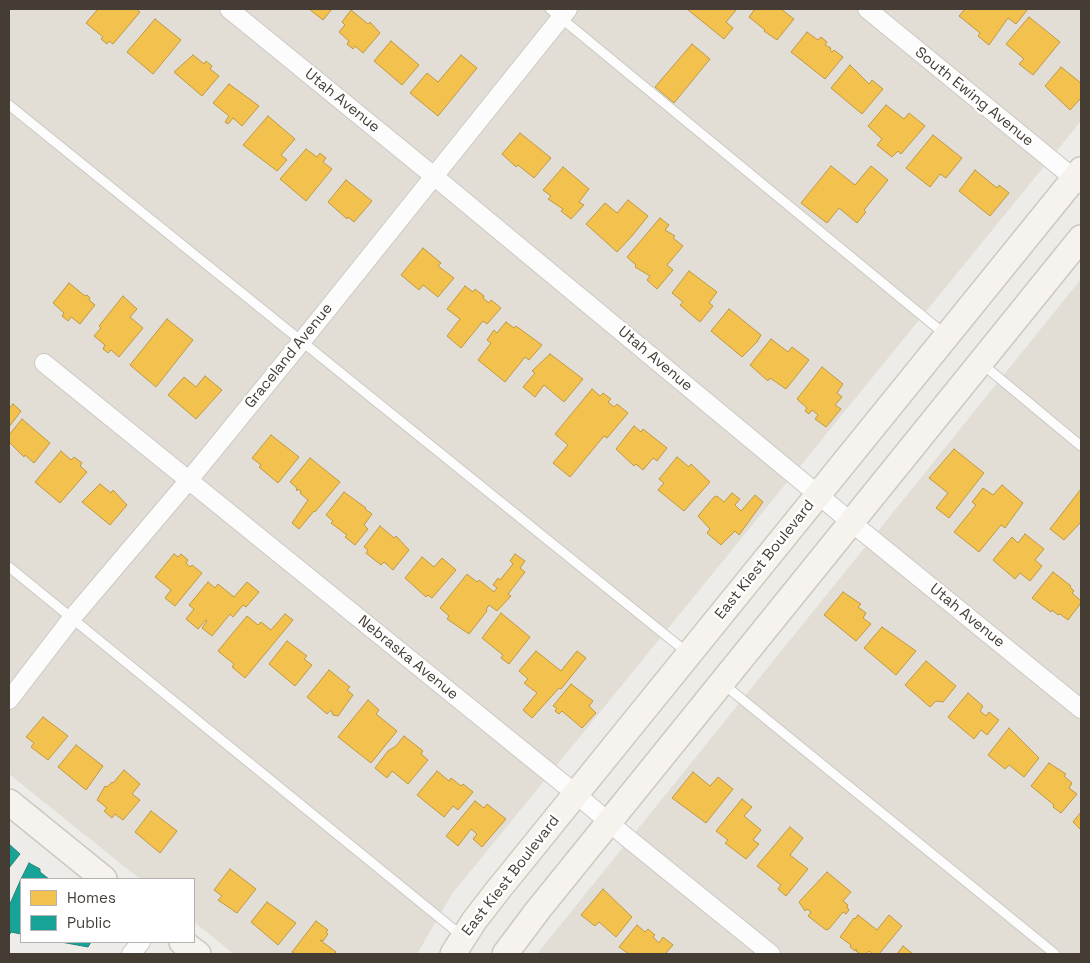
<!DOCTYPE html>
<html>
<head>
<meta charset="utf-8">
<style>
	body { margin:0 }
	#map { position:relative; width:1090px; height:963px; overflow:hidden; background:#eeece8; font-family:"Space Grotesk",sans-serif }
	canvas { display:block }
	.frame { position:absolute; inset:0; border:10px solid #453d34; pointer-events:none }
	.legend { position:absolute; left:20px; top:878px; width:175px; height:65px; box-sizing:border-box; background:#fff; border:1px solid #b5b1ae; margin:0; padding:6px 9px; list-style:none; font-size:15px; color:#453d34 }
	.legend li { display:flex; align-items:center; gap:10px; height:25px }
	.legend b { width:25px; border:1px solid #b5b1ae }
</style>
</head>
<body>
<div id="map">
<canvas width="1090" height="963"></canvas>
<div class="frame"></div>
<ul class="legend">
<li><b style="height:14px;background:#f2c14e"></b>Homes</li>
<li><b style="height:14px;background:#17a398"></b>Public</li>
</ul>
</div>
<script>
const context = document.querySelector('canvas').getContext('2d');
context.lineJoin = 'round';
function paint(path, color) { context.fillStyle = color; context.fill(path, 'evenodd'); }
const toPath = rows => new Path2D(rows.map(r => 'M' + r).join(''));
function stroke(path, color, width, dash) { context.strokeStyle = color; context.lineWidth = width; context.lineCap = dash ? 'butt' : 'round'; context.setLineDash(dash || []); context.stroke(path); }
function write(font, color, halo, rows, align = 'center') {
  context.font = font + ' "Space Grotesk",sans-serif'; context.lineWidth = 5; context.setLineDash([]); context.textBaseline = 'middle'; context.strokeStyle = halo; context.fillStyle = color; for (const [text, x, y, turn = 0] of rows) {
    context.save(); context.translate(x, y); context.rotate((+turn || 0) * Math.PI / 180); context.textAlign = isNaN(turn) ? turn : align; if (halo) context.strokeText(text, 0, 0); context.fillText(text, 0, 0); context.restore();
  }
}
paint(toPath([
	[9,9,1081,9,1081,121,452,894,417,954,234,954,194,922,194,879,140,879,9,774],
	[1081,279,1081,954,537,954]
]), '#e3ded5');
const homes = toPath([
	[98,9,136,9,140,12,113,44,109,41,107,44,101,39,103,37,86,23,98,9],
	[309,9,332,9,323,20,309,9],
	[687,9,737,9,726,22,733,28,724,39,687,9],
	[755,9,781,9,794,19,777,40,764,31,765,30,749,17,755,9],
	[965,9,1028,9,1016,24,1008,18,989,45,978,36,980,33,959,16,965,9],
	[351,10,368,24,370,22,380,33,363,53,355,46,353,49,347,44,349,41,339,32,345,25,342,22,351,10],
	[1029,17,1060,42,1033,75,1019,64,1024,59,1006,44,1029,17],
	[155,19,181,40,153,74,127,52,155,19],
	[807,32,818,40,821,37,827,42,825,45,831,48,830,50,832,52,834,50,843,57,825,79,791,52,807,32],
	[391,41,419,65,402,85,374,61,391,41],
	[692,44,710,59,674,103,655,87,692,44],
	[193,55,204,64,206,61,212,66,210,69,219,76,202,96,174,72,193,55],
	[461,55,477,68,438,116,410,93,427,73,438,82,461,55],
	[850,65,869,84,872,80,883,89,862,114,831,88,850,65],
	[1061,67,1081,83,1081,98,1070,110,1045,86,1061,67],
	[229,84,259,106,242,126,233,118,228,124,225,122,229,116,213,103,229,84],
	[886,105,904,119,909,113,925,126,901,154,898,151,892,157,877,145,882,139,868,126,886,105],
	[268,116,295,139,281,155,287,160,277,171,243,145,268,116],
	[520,133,551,158,534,178,518,165,516,167,502,154,520,133],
	[933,135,962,158,946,178,940,174,930,187,906,168,933,135],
	[306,149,317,157,320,153,326,158,323,162,332,169,306,201,280,179,306,149],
	[831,166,855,185,871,166,888,180,864,210,866,212,857,223,839,208,827,223,801,203,831,166],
	[563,167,589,189,579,202,584,205,571,219,561,211,563,209,548,199,551,196,543,190,563,167],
	[975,170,997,188,999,185,1009,193,990,216,959,191,975,170],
	[346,180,372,201,354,222,348,217,347,219,328,202,346,180],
	[628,200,648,216,632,236,617,252,586,224,605,203,617,213,628,200],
	[660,218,669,225,665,230,675,236,673,238,683,246,667,265,673,270,657,289,647,280,650,276,635,267,636,265,627,257,660,218],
	[423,248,441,263,438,266,454,278,438,297,423,285,419,290,401,275,423,248],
	[689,271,717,292,709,303,713,306,700,322,680,305,683,302,672,293,689,271],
	[69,283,85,296,87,295,90,298,89,300,95,305,80,324,71,317,68,321,62,316,64,313,53,303,69,283],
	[465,286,473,292,475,289,484,296,483,298,489,303,491,300,501,308,487,324,483,321,461,348,447,336,460,319,447,309,465,286],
	[123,296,137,309,130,317,143,328,119,357,111,350,108,353,103,349,105,345,94,336,101,328,99,326,123,296],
	[729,309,761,335,757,342,742,357,711,331,729,309],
	[167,319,193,340,156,387,130,365,167,319],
	[506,322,514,328,516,326,542,345,529,360,525,357,505,382,478,360,491,343,487,340,494,330,497,333,506,322],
	[771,339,788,352,792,347,809,360,786,389,770,378,768,381,750,365,771,339],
	[550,354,583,379,564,402,544,385,535,397,523,387,535,373,532,371,550,354],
	[822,367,843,384,837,393,842,397,835,405,841,409,826,427,815,419,818,415,812,410,809,414,805,411,807,408,797,399,822,367],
	[205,376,222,390,196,419,168,395,184,377,196,387,205,376],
	[592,389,600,396,603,393,611,399,608,402,614,407,617,404,628,413,607,438,604,436,570,477,553,463,568,445,555,434,592,389],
	[13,404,21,411,9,427,9,409,13,404],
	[22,419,50,443,34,463,25,455,24,457,9,442,9,435,22,419],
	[634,426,641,432,643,429,667,448,657,461,653,458,643,470,636,464,634,466,616,449,634,426],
	[271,435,299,457,278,483,259,467,261,465,252,458,271,435],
	[954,449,984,473,949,518,936,508,948,493,929,478,954,449],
	[61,451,71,460,74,457,82,463,80,466,87,472,60,503,35,482,61,451],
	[677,457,689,467,691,464,710,482,684,511,658,490,664,483,659,479,677,457],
	[310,458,340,482,315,512,314,511,299,529,292,523,308,500,300,493,301,491,298,489,297,491,296,487,290,482,310,458],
	[100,484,111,493,113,490,127,505,110,525,82,502,100,484],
	[1002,485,1023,503,1005,528,1001,525,979,552,954,532,976,505,972,502,983,488,993,495,1002,485],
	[1081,489,1081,522,1064,540,1050,529,1081,489],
	[344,492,366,508,365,509,372,514,364,525,368,529,355,545,345,537,347,535,331,523,333,521,326,515,344,492],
	[732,493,740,499,735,505,741,511,755,495,763,502,739,535,735,531,721,545,707,533,710,529,698,516,714,497,717,496,724,502,732,493],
	[380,526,394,538,396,536,409,550,393,570,384,562,381,565,366,553,368,550,364,547,380,526],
	[1025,534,1044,549,1035,560,1042,566,1030,581,1020,573,1015,579,993,560,1012,537,1018,543,1025,534],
	[174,554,178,557,181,554,188,560,186,563,190,567,192,565,202,573,175,606,165,598,171,590,155,577,174,554],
	[515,554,525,561,520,568,525,572,508,594,511,596,497,611,489,605,486,610,487,611,469,634,447,619,449,616,440,608,467,574,477,582,479,580,494,592,497,588,493,585,498,578,500,580,513,564,510,561,515,554],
	[422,557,434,567,442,558,456,570,432,598,428,595,426,597,405,578,422,557],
	[1053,572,1071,586,1070,587,1074,591,1072,593,1081,601,1081,603,1068,620,1060,614,1058,615,1052,610,1051,612,1032,598,1053,572],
	[208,582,215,588,218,584,234,597,247,582,259,592,246,607,243,605,233,617,230,614,212,636,202,628,207,621,206,620,198,629,186,619,194,609,189,605,208,582],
	[843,592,861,604,858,607,866,613,863,618,871,624,856,641,824,615,843,592],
	[501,613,530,637,509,664,501,658,503,655,482,638,501,613],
	[285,614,293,620,245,678,232,667,234,664,218,651,247,616,258,625,261,622,271,630,285,614],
	[882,627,916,651,896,675,864,648,882,627],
	[287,641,307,656,304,659,312,665,295,686,269,664,287,641],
	[536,651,561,671,577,651,586,658,561,689,559,688,532,718,523,710,537,693,524,683,528,679,519,671,536,651],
	[926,661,956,686,943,702,936,701,930,707,905,685,926,661],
	[329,670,350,687,347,690,353,695,338,716,333,715,331,710,327,714,307,697,329,670],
	[571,684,593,701,589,706,596,713,582,728,562,711,559,714,555,711,557,708,553,706,571,684],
	[968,693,983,706,980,711,986,716,989,712,999,720,987,735,981,730,974,739,948,717,968,693],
	[368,700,379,710,376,714,397,731,371,763,338,737,368,700],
	[43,717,68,736,48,760,31,747,34,743,26,737,43,717],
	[1009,728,1039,758,1024,777,1009,765,1005,769,988,755,1009,728],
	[404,736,423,751,421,754,428,760,408,784,392,771,387,778,375,768,388,751,396,746,404,736],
	[76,745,103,766,86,790,58,767,76,745],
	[1049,763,1066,774,1064,776,1072,783,1069,788,1077,794,1061,813,1053,807,1054,805,1031,786,1049,763],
	[124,770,140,784,132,794,140,800,123,820,115,814,112,818,104,811,107,808,97,800,105,786,107,787,112,782,113,783,124,770],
	[437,771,449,781,451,778,461,786,463,784,473,792,458,810,453,806,444,817,417,795,437,771],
	[693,772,710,786,718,777,733,789,706,823,672,798,693,772],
	[742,799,752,807,744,816,761,830,753,840,759,844,746,859,725,843,728,840,716,831,742,799],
	[475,801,484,808,487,804,506,819,482,847,473,839,477,834,471,829,458,846,446,836,475,801],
	[151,811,177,831,160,853,135,832,151,811],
	[1081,812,1081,830,1073,822,1081,812],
	[790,827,803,838,790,855,808,869,786,896,778,889,781,885,757,866,790,827],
	[230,869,256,889,237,913,218,900,222,896,214,890,230,869],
	[827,872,851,892,843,901,848,905,847,907,849,910,846,914,843,912,829,929,826,930,808,916,811,912,807,909,805,911,799,902,827,872],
	[603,889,632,917,616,937,599,922,595,926,581,915,603,889],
	[267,902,296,923,278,945,251,922,267,902],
	[858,915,877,930,889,915,902,926,879,954,873,954,869,951,866,954,861,954,857,952,856,949,855,951,850,947,851,945,840,937,854,918,855,919,858,915],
	[316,921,328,930,326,932,328,934,323,941,320,940,336,952,334,954,295,954,292,952,316,921],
	[637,925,645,932,648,929,655,935,653,937,659,943,663,937,673,945,665,954,629,954,619,947,637,925],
	[903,946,913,954,897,954,903,946]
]);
paint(homes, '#f2c14e');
stroke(homes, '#be9946', 1);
const public = toPath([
	[9,844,20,854,9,868,9,844],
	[29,863,40,869,40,872,49,879,21,879,29,863],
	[21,879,21,934,11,932,10,934,9,906,21,879],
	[61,942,91,942,88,947,61,942]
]);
paint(public, '#17a398');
stroke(public, '#25847a', 1);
const lane = toPath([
	[550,9,947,336],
	[9,105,689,654],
	[981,363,1081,446],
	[9,567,462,936],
	[722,683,1055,954]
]);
const street = toPath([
	[229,9,435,177,851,522,1081,709],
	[867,9,1081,184],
	[44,363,576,794,625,836,771,954],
	[9,700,72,618,189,480,302,341,568,9],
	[131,954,141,942]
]);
const secondary = toPath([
	[9,802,104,879],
	[182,942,198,954],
	[453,954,474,921,498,890,1081,170],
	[505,954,538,910,1081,238]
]);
stroke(lane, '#cbc8c4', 11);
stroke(street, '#cbc8c4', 20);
stroke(secondary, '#cec9bf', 28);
stroke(lane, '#fcfcfc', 9);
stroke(street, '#fcfcfc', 18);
stroke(secondary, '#f6f3ee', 25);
write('15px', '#453d34', '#fff', [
	["South Ewing Avenue",974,97,39],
	["Utah Avenue",342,101,39],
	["Graceland Avenue",289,356,-51],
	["Utah Avenue",655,359,40],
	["East Kiest Boulevard",765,560,-51],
	["Utah Avenue",967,616,39],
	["Nebraska Avenue",408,658,39],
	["East Kiest Boulevard",511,876,-52]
]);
</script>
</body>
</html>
